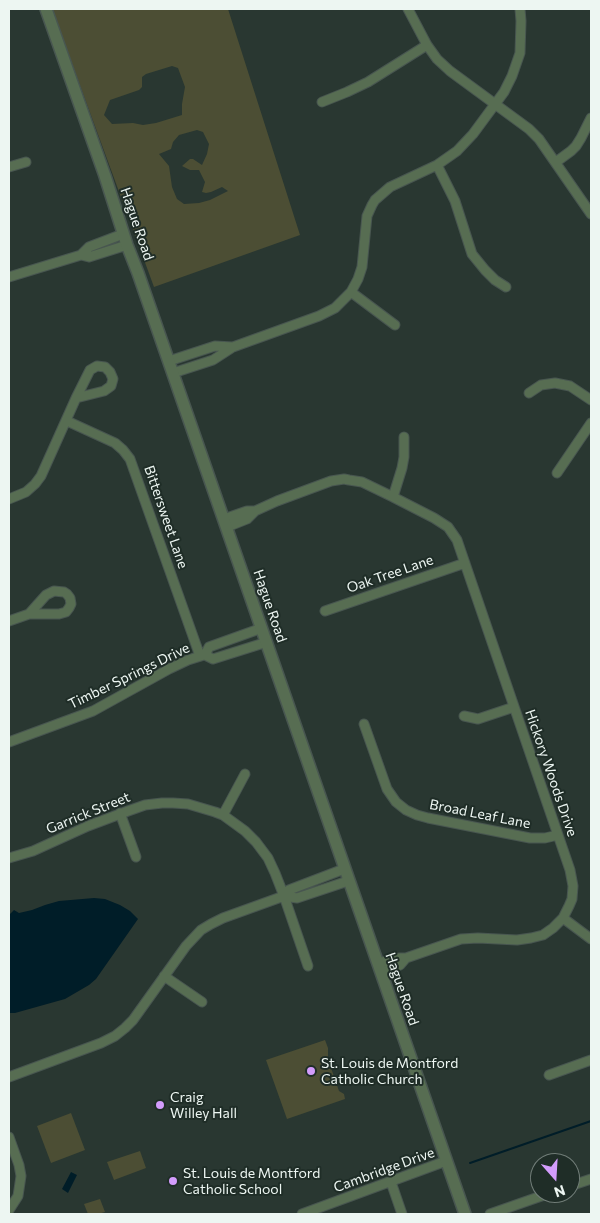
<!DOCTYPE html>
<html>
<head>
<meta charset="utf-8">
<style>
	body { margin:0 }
	#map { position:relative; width:600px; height:1223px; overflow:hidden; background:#293731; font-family:Commissioner,sans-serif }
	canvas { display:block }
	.frame { position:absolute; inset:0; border:10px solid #edf6f2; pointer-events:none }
	.north { position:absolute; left:530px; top:1153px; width:50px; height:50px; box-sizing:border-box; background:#1f2d27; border:1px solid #717d78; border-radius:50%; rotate:161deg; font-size:14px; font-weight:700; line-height:20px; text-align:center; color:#edf6f2 }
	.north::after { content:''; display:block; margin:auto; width:18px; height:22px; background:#d39cfc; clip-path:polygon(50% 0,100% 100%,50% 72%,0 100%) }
</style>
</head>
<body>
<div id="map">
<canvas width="600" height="1223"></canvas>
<div class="frame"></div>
<div class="north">N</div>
</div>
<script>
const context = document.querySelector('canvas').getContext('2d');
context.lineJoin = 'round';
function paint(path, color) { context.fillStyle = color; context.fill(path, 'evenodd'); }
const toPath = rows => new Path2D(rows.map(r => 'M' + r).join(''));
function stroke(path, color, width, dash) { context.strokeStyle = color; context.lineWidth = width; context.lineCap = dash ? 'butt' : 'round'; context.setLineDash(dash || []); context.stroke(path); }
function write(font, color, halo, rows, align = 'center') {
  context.font = font + ' Commissioner,sans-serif'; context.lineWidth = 4; context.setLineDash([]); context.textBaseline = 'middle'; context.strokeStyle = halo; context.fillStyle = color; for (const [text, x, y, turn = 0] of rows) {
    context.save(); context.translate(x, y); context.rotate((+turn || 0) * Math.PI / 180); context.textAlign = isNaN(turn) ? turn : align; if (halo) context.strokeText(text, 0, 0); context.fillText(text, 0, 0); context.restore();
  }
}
paint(toPath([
	[52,9,228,9,300,235,154,287],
	[172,66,178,68,185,87,182,104,182,115,156,123,143,125,133,123,112,124,104,115,110,100,139,90,142,87,142,77,146,74],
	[197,130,203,132,209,144,207,154,202,165,193,159,190,159,182,166,190,170,199,170,205,182,202,192,206,193,211,192,222,187,228,191,210,200,199,203,184,204,177,199,172,187,169,166,159,154,171,149,173,142,179,135],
	[325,1040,328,1048,328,1057,329,1062,339,1091,344,1094,345,1099,287,1119,266,1060],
	[71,1113,85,1150,51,1163,37,1126],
	[140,1151,146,1168,114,1180,107,1162],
	[100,1199,105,1212,98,1214,88,1214,84,1204]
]), '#4c4e34');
paint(toPath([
	[94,898,105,899,120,905,130,911,138,919,96,979,89,985,65,999,15,1013,9,1013,9,915,14,910,19,913,32,910,45,905,59,901],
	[71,1172,77,1175,68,1193,62,1189]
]), '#001d28');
stroke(toPath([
	[470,1163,591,1121]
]), '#001d28', 2);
const minor = toPath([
	[408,9,427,45,437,59,450,71,529,129,539,139,591,214],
	[322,102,347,92,368,82,427,45],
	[556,162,571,151,576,146,581,138,591,118],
	[437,165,455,201,472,254,485,270,495,280,506,287],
	[9,167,26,162],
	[123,234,89,247,81,255,89,257,127,245],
	[9,277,81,255],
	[351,292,395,325],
	[233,347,319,316,335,308,351,292,358,279,362,267,367,216,372,205,375,200,390,187,437,165,457,151,473,134,504,92,512,76,520,53,521,21,520,9],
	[169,361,215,346,233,347,213,360,173,373],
	[97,366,105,367,110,372,113,379,111,386,104,391,76,398,90,370,97,366],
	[529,393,541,385,555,383,570,386,591,400],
	[67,421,115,443,123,450,130,459,200,656],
	[557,473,591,423],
	[393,497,402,468,404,457,404,437],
	[9,499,26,492,35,484,41,476,76,398],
	[255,511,277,501,331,481,344,479,349,480,362,482,393,497,434,518,448,527,457,540,570,870,573,886,572,899,569,906,563,918,553,928,543,935,531,938,517,940,478,938,461,939,406,958],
	[224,519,247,511,255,511,247,519,227,527],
	[54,591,64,592,67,594,70,598,71,604,69,608,66,612,59,614,29,614,46,595,54,591],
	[325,611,465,563],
	[9,621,29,614],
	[262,628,209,647,205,655,213,659,267,642],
	[464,716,478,719,514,707],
	[364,724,387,789,396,802,406,810,417,815,428,818,530,838,545,838,558,835],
	[9,742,93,711,169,669,188,660,204,655],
	[120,813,136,857],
	[223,815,245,774],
	[9,858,33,851,88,826,128,811,145,805,162,803,173,803,188,804,215,812,223,815,245,831,256,842,268,858,275,873,284,896,308,966],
	[344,869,289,890,284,896,297,898,348,881],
	[563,918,591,939],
	[378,963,399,958,406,958,400,965,381,973],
	[164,976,202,1002],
	[549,1075,591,1060],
	[9,1077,101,1043,115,1036,125,1028,133,1020,186,946,201,930,211,924,223,918,284,896],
	[9,1137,19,1165,21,1176,18,1196,9,1210],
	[391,1182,402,1214],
	[570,1186,591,1179],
	[302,1214,446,1161],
	[490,1214,550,1193]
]);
const tertiary = toPath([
	[46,9,105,176,127,245,138,273,465,1214]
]);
stroke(minor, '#485650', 11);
stroke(tertiary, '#485650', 14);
stroke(minor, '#576d52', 9);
stroke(tertiary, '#576d52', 11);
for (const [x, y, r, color] of [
	[311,1071,5,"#d39cfc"],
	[160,1105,5,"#d39cfc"],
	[173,1181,5,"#d39cfc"]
]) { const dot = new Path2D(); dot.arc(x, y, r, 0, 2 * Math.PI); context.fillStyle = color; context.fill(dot); stroke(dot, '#1f2d27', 2); }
write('14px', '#edf6f2', '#1f2d27', [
	["Hague Road",137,224,71],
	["Bittersweet Lane",166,517,71],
	["Oak Tree Lane",390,574,-19],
	["Hague Road",270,606,71],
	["Timber Springs Drive",129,676,-26],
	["Hickory Woods Drive",551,773,71],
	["Garrick Street",88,813,-22],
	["Broad Leaf Lane",480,814,11],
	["Hague Road",402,989,71],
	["Cambridge Drive",384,1170,-20]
]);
write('14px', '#edf6f2', '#1f2d27', [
	["St. Louis de Montford",321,1063],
	["Catholic Church",321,1079],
	["Craig",170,1097],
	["Willey Hall",170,1113],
	["St. Louis de Montford",183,1173],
	["Catholic School",183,1189]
], 'left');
</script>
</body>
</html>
